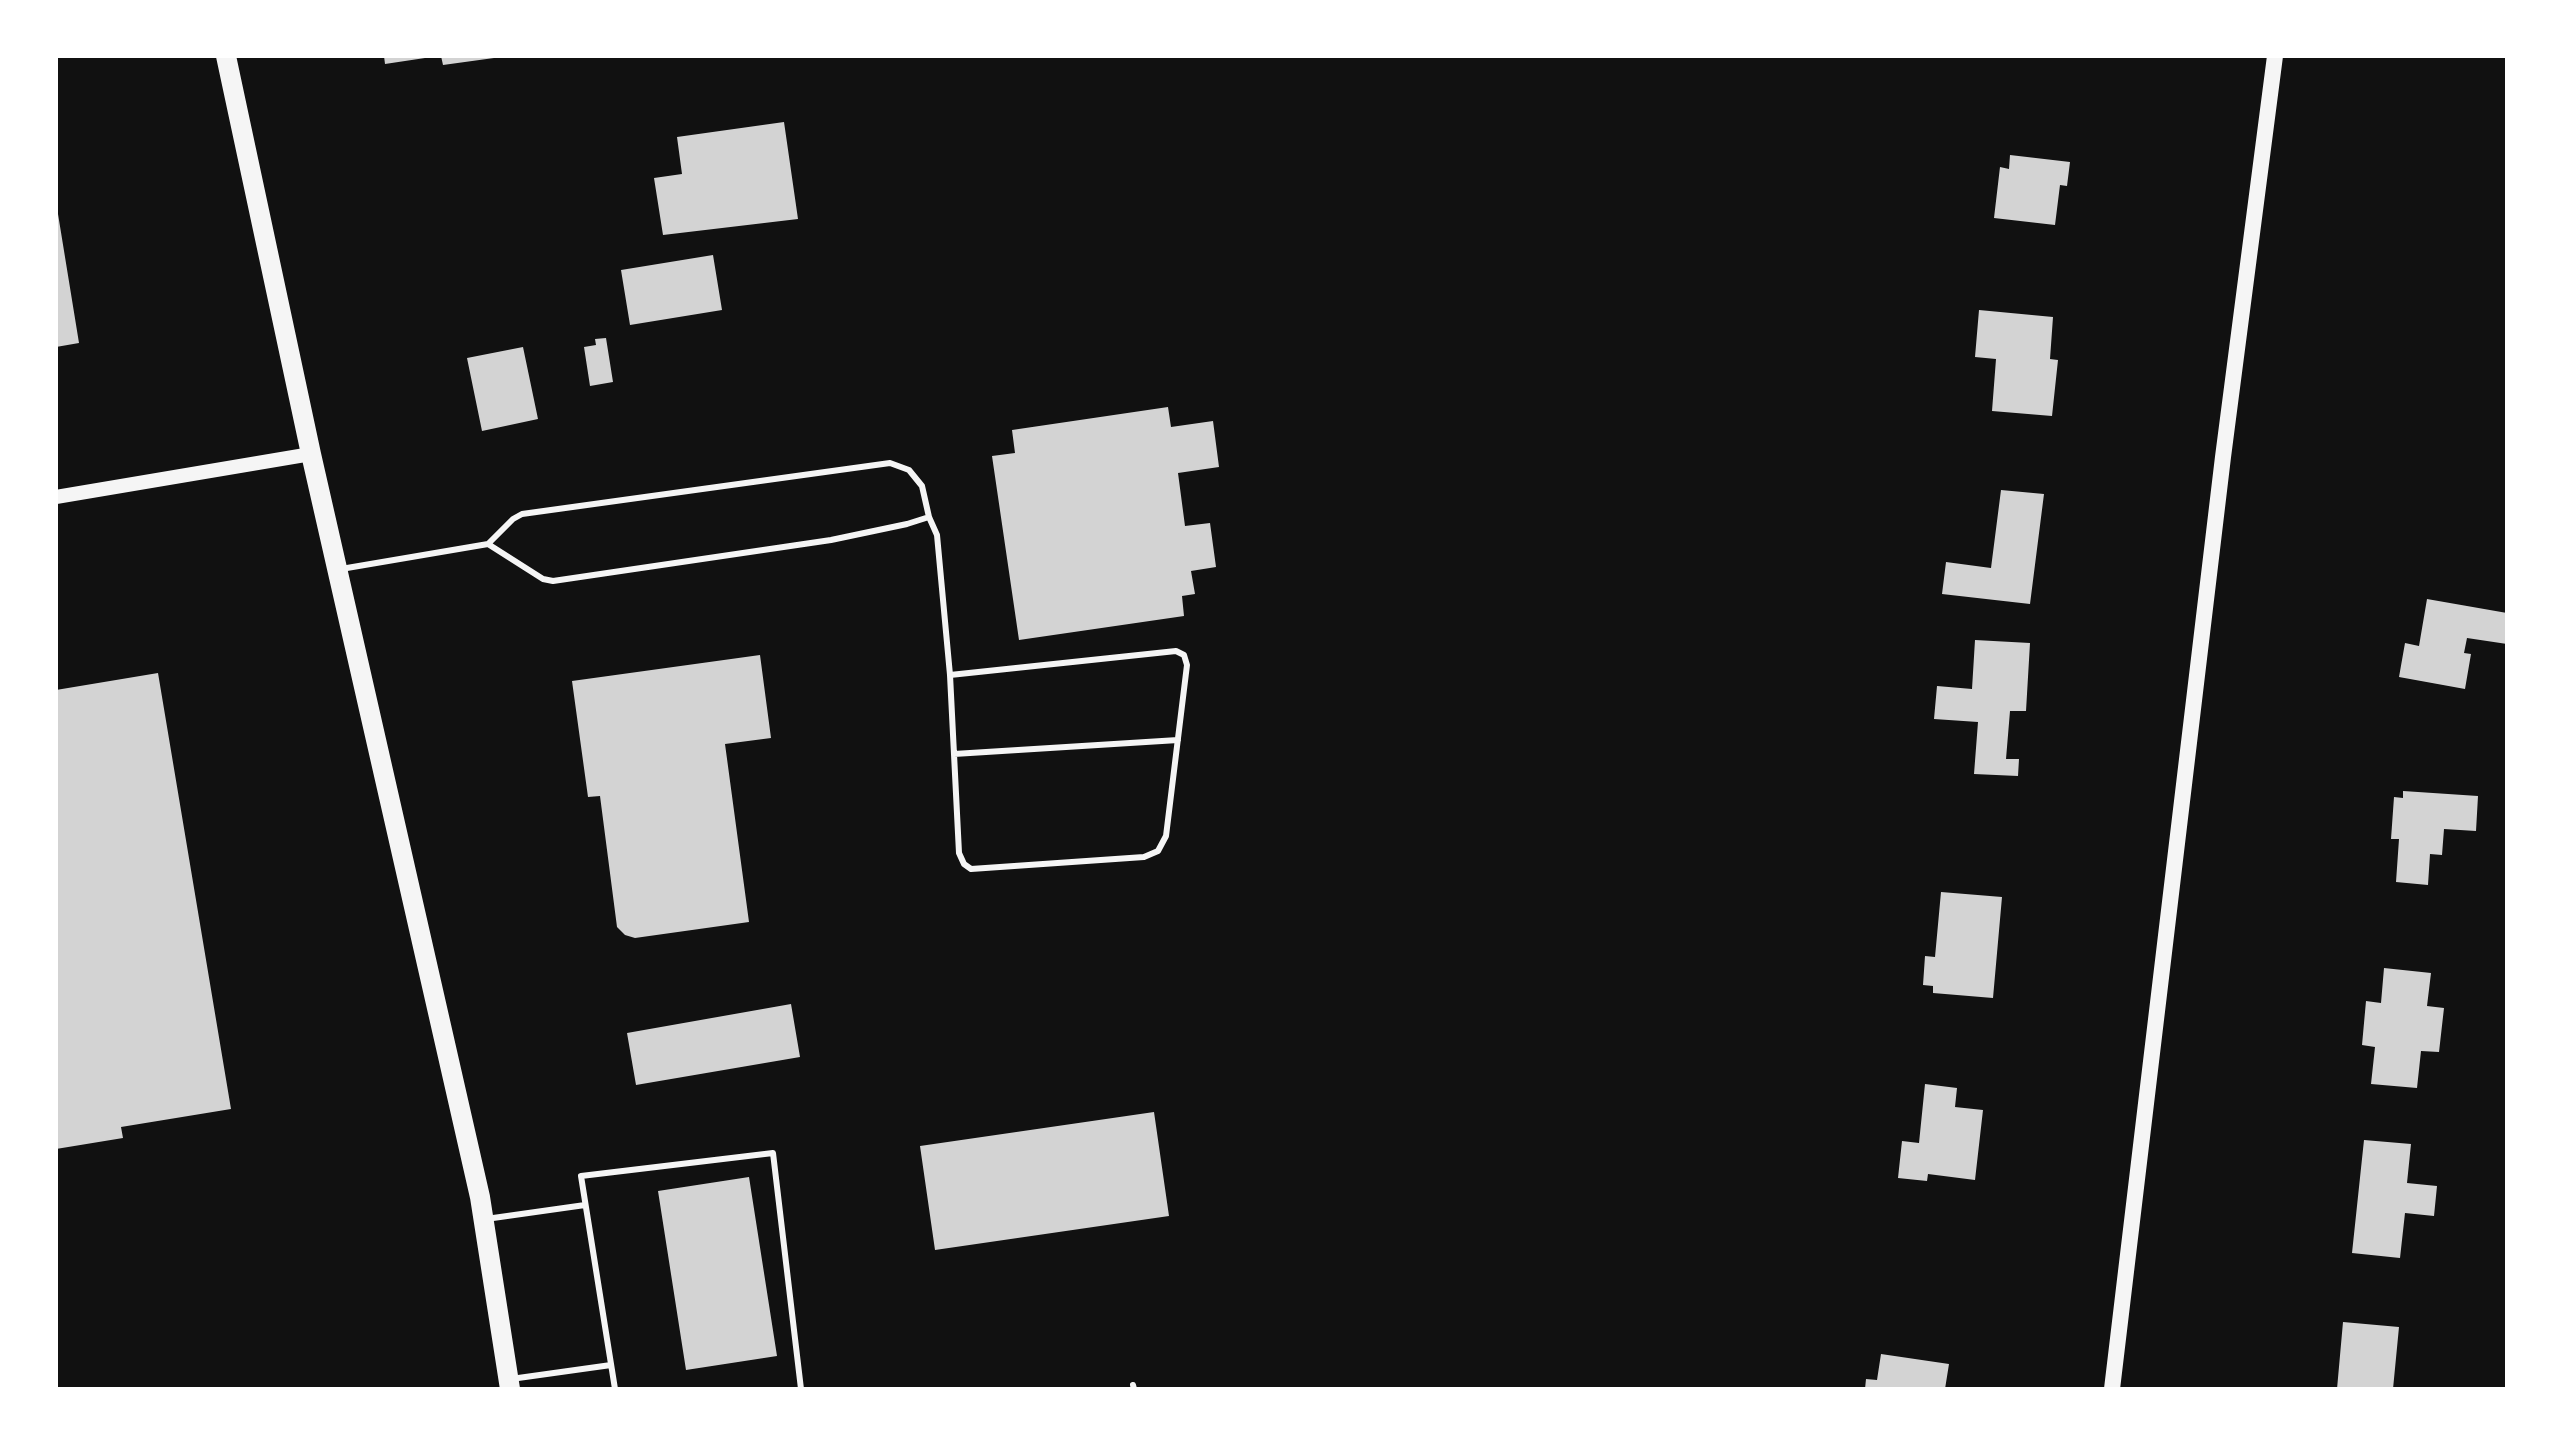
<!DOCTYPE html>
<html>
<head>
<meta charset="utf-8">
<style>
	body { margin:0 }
	#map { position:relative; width:2563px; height:1445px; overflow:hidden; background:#111; font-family:"Work Sans",sans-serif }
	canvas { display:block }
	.frame { position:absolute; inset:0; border:58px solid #fff; pointer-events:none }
</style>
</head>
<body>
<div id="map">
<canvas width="2563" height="1445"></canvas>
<div class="frame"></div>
</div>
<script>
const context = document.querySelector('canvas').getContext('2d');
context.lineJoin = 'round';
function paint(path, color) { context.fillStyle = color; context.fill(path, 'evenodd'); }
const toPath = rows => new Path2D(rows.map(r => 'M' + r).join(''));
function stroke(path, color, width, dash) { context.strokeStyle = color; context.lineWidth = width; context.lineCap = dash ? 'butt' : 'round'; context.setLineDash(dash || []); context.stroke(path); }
paint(toPath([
	[384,56,425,56,425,58,385,64],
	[441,56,494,56,494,58,443,65],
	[784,122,798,219,663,235,654,178,682,174,677,137],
	[2010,155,2070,162,2067,186,2060,185,2055,225,1994,218,2000,167,2009,169],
	[58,214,79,343,56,347,56,215],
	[713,255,722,310,630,325,621,270],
	[1979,310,2053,317,2050,359,2058,360,2052,416,1992,411,1996,359,1975,357],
	[606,338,613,382,590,386,584,347,596,345,595,339],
	[523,347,538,419,482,431,467,358],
	[1168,407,1171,427,1213,421,1219,467,1178,473,1185,526,1210,523,1216,567,1191,571,1195,594,1182,596,1184,616,1019,640,992,456,1015,453,1012,430],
	[2001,490,2044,494,2030,604,1942,594,1946,562,1991,568],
	[2427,599,2507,613,2507,644,2467,638,2464,653,2471,654,2465,689,2399,677,2405,643,2419,646],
	[1975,640,2030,643,2026,711,2010,711,2006,759,2019,759,2018,776,1974,774,1978,722,1934,719,1937,686,1972,689],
	[760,655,771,738,725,744,749,922,635,938,625,935,617,927,600,796,588,797,572,681],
	[158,673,231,1109,121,1127,123,1138,56,1149,56,690],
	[2403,791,2478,796,2476,831,2444,829,2442,855,2430,854,2428,885,2396,882,2399,839,2391,839,2394,797,2403,798],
	[1941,892,2002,897,1993,998,1933,993,1933,986,1923,985,1925,956,1935,957],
	[2384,968,2431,973,2427,1006,2444,1008,2439,1052,2421,1051,2417,1088,2371,1084,2375,1047,2362,1045,2366,1001,2381,1003],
	[791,1004,800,1057,636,1085,627,1033],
	[1925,1084,1957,1088,1955,1107,1983,1110,1975,1180,1928,1174,1927,1181,1898,1178,1902,1141,1919,1143],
	[1154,1112,1169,1216,935,1250,920,1146],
	[2364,1140,2411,1144,2407,1183,2437,1186,2434,1216,2405,1213,2400,1258,2352,1253],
	[749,1177,777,1356,686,1370,658,1191],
	[2343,1322,2399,1327,2393,1389,2337,1389],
	[1881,1354,1949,1364,1945,1389,1865,1389,1866,1379,1877,1380]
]), '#d3d3d3');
stroke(toPath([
	[488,544,543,579,553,581,831,540,907,524,929,517],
	[341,569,488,544,513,519,522,514,890,463,909,470,922,486,929,517,937,535,950,675,959,853,964,864,971,869,1144,857,1158,851,1166,836,1187,665,1184,655,1176,651,950,675],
	[954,754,1178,740],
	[486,1219,585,1205],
	[511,1379,611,1365],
	[1133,1385,1134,1389],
	[615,1389,581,1176,773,1153,801,1389]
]), '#f5f5f5', 6);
stroke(toPath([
	[56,497,311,454]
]), '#f5f5f5', 14);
stroke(toPath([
	[2112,1389,2223,457,2275,56]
]), '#f5f5f5', 16);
stroke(toPath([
	[226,56,311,454,480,1197,510,1389]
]), '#f5f5f5', 20);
</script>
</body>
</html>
